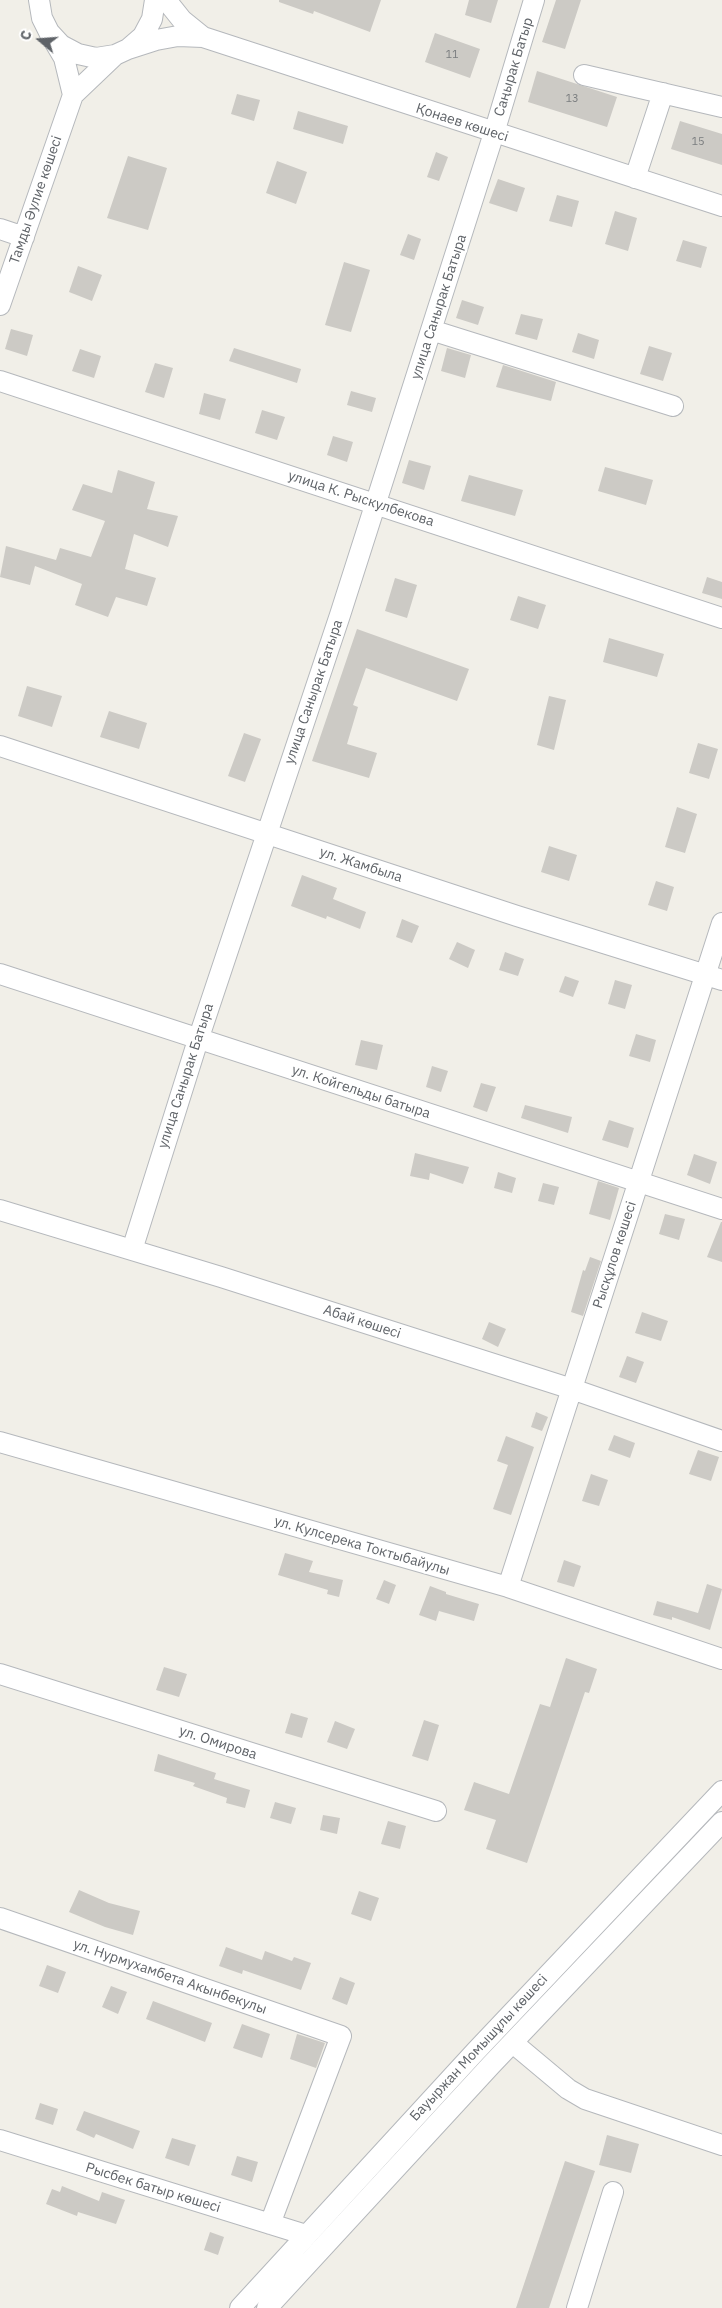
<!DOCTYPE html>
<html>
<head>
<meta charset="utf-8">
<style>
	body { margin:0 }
	#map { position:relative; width:722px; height:2308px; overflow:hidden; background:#f1efe8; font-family:"IBM Plex Sans",sans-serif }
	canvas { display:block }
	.north { position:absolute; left:15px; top:15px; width:50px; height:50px; -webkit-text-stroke:4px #fff; paint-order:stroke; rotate:288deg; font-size:14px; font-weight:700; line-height:20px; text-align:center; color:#5f6368 }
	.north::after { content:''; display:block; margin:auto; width:18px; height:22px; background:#5f6368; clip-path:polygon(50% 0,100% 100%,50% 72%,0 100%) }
</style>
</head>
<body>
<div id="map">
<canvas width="722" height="2308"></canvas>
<div class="north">С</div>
</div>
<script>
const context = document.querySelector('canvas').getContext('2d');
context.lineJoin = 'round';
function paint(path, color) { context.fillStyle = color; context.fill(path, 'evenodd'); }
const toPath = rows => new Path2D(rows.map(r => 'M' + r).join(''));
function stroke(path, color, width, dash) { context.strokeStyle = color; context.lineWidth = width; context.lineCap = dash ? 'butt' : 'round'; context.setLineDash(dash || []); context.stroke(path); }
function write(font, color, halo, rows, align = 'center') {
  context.font = font + ' "IBM Plex Sans",sans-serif'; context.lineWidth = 5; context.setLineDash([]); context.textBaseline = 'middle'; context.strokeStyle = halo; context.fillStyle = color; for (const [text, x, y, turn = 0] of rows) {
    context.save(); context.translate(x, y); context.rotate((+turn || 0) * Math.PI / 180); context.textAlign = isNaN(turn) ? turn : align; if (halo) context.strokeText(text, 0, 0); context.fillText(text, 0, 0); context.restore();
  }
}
paint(toPath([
	[279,0,381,0,370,32,314,11,313,14,279,2],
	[469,0,498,0,491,23,465,15],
	[556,0,581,0,565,49,542,42],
	[435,33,480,49,470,78,425,62],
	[537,71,617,97,607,127,528,102],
	[237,94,260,100,254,121,231,114],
	[298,111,348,126,343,144,293,129],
	[680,121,722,134,722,165,671,149],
	[436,152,448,157,439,181,427,177],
	[128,156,167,168,148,230,107,218],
	[277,161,307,172,296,204,266,193],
	[498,179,525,188,517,212,489,203],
	[557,195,579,201,572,227,549,221],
	[615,211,637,218,628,251,605,244],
	[408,234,421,239,414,260,400,255],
	[683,240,707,247,701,268,676,261],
	[344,262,370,270,351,332,325,325],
	[78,266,102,275,92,301,69,292],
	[462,300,484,307,478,325,456,318],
	[521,314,543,319,537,340,515,334],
	[11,329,33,335,27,356,5,349],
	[578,333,599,340,594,359,572,352],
	[649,346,672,353,663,381,640,374],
	[234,348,301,369,297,383,229,361],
	[447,348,471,355,465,378,441,371],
	[80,349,101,356,94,378,72,371],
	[155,363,173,368,164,398,145,392],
	[503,365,556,382,551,401,496,387],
	[351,391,376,398,372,412,347,405],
	[204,393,226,399,220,420,199,414],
	[262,410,285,417,277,440,255,433],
	[333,436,353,442,347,462,327,455],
	[409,460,431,466,424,490,402,483],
	[605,467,653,480,646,505,598,491],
	[118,470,155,482,147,509,178,516,168,547,134,534,125,569,156,578,147,606,116,597,108,617,75,605,82,584,35,566,30,585,0,577,6,546,56,560,60,548,91,557,105,521,72,510,83,484,112,493],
	[469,475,523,490,515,516,461,501],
	[707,577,722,582,722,599,702,593],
	[395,578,417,585,407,618,385,611],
	[518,596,546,605,538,629,510,620],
	[357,629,469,669,457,701,366,668,353,705,358,707,347,744,377,753,369,778,312,761],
	[609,638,664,654,657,677,603,662],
	[27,686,62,696,52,727,18,716],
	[549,696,566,700,554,750,537,745],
	[109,711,147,723,139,749,100,737],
	[244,733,261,739,245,782,228,776],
	[698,743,718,749,709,779,689,773],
	[677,807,697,814,685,853,665,847],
	[549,846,577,855,569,881,541,872],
	[302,875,337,888,333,899,366,912,360,929,327,916,326,919,291,906],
	[656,881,674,887,667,911,648,905],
	[402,919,419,926,412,943,396,937],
	[457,942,475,950,468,968,449,959],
	[505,952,524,959,518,976,499,970],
	[565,976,579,981,573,997,559,992],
	[615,980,632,985,625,1009,608,1004],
	[636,1034,656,1040,650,1062,629,1056],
	[361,1040,383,1045,377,1070,355,1065],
	[432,1066,448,1071,441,1092,426,1087],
	[481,1083,496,1087,487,1112,473,1107],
	[525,1105,572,1117,568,1133,521,1118],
	[609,1120,634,1128,628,1148,602,1140],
	[415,1153,469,1167,463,1184,430,1173,429,1180,410,1176],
	[694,1154,717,1162,710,1184,687,1175],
	[498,1172,516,1178,512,1193,494,1188],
	[598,1181,619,1188,610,1220,589,1214],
	[543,1183,559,1187,554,1205,538,1201],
	[665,1214,685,1219,679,1240,659,1234],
	[721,1222,722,1222,722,1262,707,1257],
	[590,1257,601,1261,583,1316,571,1312,583,1270,585,1271],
	[642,1312,668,1321,661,1341,635,1333],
	[489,1322,506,1329,498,1347,482,1339],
	[627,1356,644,1362,636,1383,619,1377],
	[536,1412,548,1417,542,1431,531,1427],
	[614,1435,635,1443,630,1458,608,1450],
	[506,1436,534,1447,511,1515,493,1509,508,1465,497,1461],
	[698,1450,719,1457,711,1481,689,1474],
	[591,1474,608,1480,599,1506,582,1501],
	[285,1553,313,1561,309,1572,343,1580,339,1597,327,1594,328,1590,278,1575],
	[564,1560,581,1566,574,1587,557,1582],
	[384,1580,396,1585,389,1604,376,1599],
	[707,1584,722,1589,710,1630,672,1617,672,1620,653,1615,657,1601,698,1613],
	[430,1586,446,1592,446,1594,479,1604,474,1621,439,1611,436,1621,419,1615],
	[566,1658,597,1669,589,1693,585,1692,527,1863,486,1849,496,1820,464,1810,474,1782,509,1794,540,1704,550,1707],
	[164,1667,187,1674,179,1697,156,1690],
	[291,1713,308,1718,302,1738,285,1733],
	[424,1720,439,1725,428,1761,412,1756],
	[335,1721,355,1729,347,1749,327,1742],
	[158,1754,216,1773,214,1779,250,1790,245,1808,226,1803,227,1798,193,1786,195,1783,154,1771],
	[275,1802,296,1808,291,1824,270,1818],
	[323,1815,340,1818,337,1834,320,1830],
	[388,1821,406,1826,400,1849,381,1844],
	[79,1890,109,1903,140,1911,133,1935,105,1927,69,1912],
	[359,1891,379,1898,371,1921,351,1914],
	[226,1947,262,1960,265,1951,292,1961,294,1957,311,1963,301,1990,243,1970,242,1974,219,1966],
	[47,1965,66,1972,58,1993,39,1986],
	[340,1977,355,1983,347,2005,332,1999],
	[111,1986,127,1992,118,2014,102,2007],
	[153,2001,212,2023,205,2042,146,2019],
	[242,2024,270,2034,262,2058,233,2048],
	[297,2034,325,2043,316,2068,290,2059],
	[40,2103,58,2109,53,2125,35,2119],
	[84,2111,140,2131,133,2149,96,2134,94,2138,76,2130],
	[607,2135,639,2144,631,2173,599,2165],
	[172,2138,196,2145,189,2166,165,2158],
	[237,2156,258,2162,252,2182,231,2175],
	[565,2161,595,2171,549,2308,516,2308],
	[62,2186,99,2201,102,2192,125,2200,116,2224,78,2212,77,2216,46,2204,52,2189,60,2192],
	[210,2232,224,2237,218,2255,204,2250]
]), '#cccac5');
const minor = toPath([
	[39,0,42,18,49,32,61,45,78,54,96,58,115,55,128,49,143,36,152,19,155,0],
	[166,0,182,20,203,37],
	[54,41,64,58,73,95],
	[128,49,156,40,178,36,203,37,722,206],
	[584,75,722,107],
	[635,178,663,93],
	[0,229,24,237],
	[0,305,73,95,115,55],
	[431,330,673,406],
	[0,381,722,618],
	[0,746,517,916,722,980],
	[0,974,722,1209],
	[0,1210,221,1277,572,1389,722,1441],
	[132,1250,198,1040,340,615,494,133,534,0],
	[0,1442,508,1587,722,1659],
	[508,1587,722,923],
	[0,1674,436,1811],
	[0,1918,341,2036,270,2224],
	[513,2043,568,2089,585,2099,722,2145],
	[0,2140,306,2235],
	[240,2308,476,2051,722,1791],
	[267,2308,491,2065,722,1822],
	[577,2308,613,2192]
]);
stroke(minor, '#b5b8bc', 22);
stroke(minor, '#fff', 20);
write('11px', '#7a7d7f', null, [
	["11",452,55],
	["13",572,99],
	["15",698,142]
]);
write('14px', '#5f6368', '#fff', [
	["Саңырак Батыр",514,67,-73],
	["Қонаев көшесі",462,123,18],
	["Тамды Әулие көшесі",36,200,-71],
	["улица Санырак Батыра",439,307,-72],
	["улица К. Рыскулбекова",361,499,18],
	["улица Санырак Батыра",314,692,-71],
	["ул. Жамбыла",361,865,18],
	["улица Санырак Батыра",186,1076,-72],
	["ул. Койгельды батыра",361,1092,18],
	["Рысқұлов көшесі",615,1255,-72],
	["Абай көшесі",362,1322,18],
	["ул. Кулсерека Токтыбайулы",362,1546,16],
	["ул. Омирова",218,1743,18],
	["ул. Нурмухамбета Акынбекулы",170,1977,19],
	["Бауыржан Момышұлы көшесі",479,2048,-47],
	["Рысбек батыр көшесі",153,2188,17]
]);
</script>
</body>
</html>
